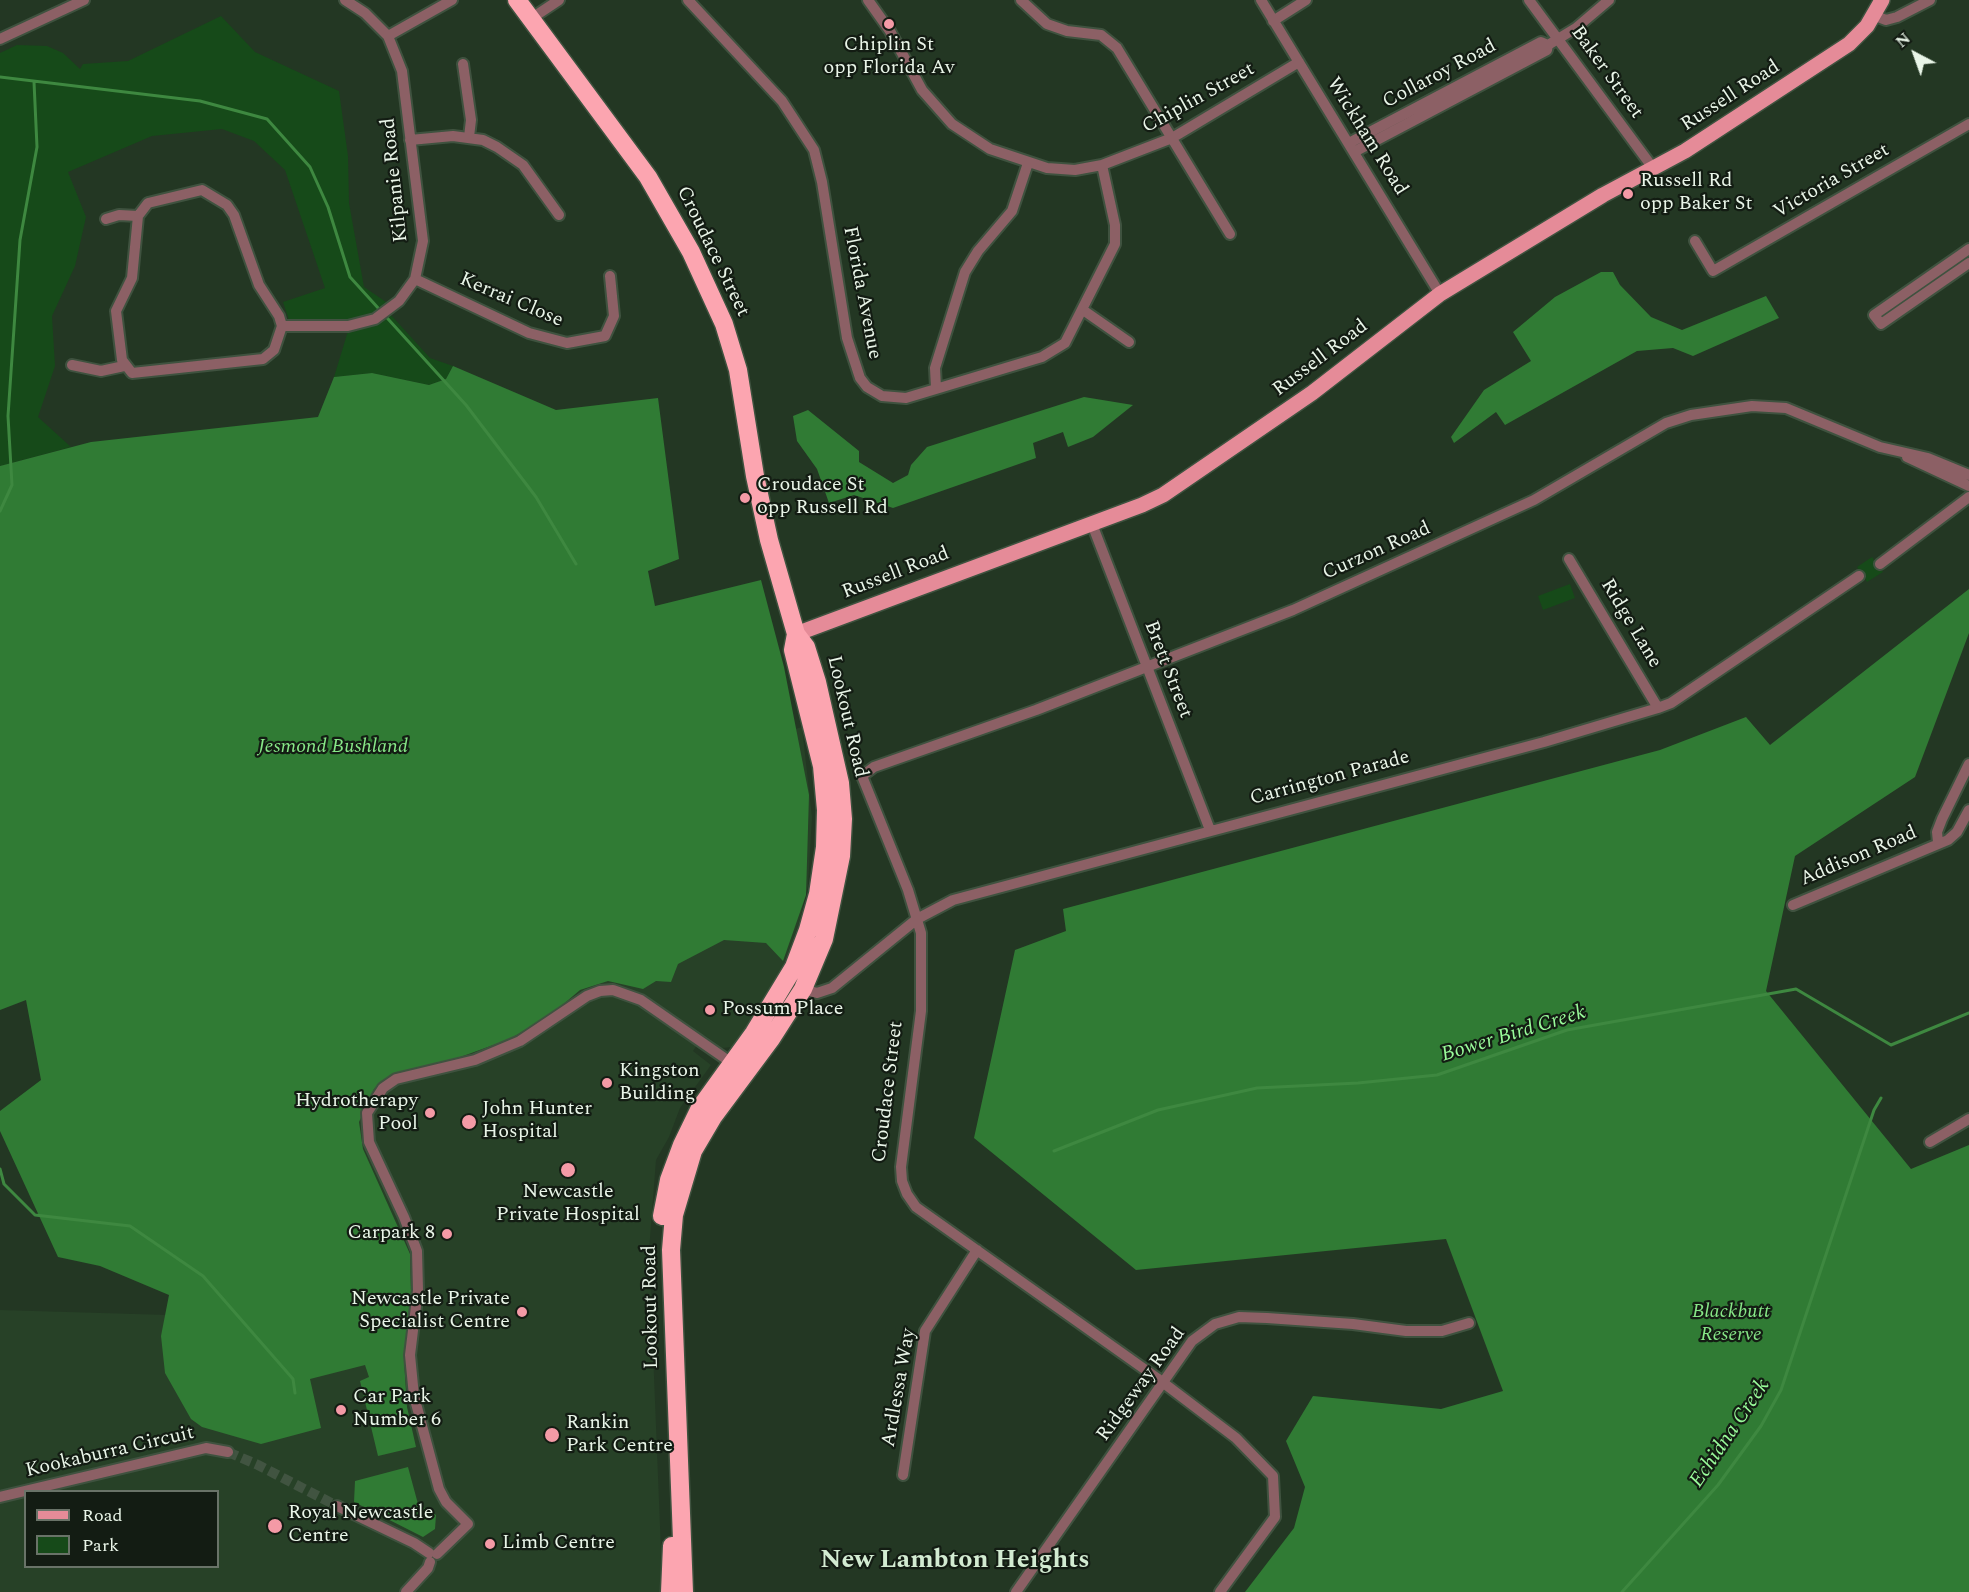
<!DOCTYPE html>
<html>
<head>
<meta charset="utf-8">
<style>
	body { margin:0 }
	#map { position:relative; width:1969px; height:1592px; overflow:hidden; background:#233723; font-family:Spectral,serif }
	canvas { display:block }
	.legend { position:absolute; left:24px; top:1490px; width:195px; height:78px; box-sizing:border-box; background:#131c13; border:2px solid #697368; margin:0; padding:8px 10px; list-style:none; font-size:18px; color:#e9f5e8 }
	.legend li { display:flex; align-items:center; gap:12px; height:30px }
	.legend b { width:30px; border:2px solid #697368 }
	.north { position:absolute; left:1885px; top:24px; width:60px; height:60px; -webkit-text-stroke:4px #131c13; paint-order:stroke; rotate:319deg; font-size:16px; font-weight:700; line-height:24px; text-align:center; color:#e9f5e8 }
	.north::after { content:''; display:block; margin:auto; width:21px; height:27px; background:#e9f5e8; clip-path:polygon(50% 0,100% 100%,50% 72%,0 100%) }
</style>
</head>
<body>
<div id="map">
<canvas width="1969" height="1592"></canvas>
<ul class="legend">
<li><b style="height:8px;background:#e58b98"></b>Road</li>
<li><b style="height:16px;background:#164a19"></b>Park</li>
</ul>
<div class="north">N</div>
</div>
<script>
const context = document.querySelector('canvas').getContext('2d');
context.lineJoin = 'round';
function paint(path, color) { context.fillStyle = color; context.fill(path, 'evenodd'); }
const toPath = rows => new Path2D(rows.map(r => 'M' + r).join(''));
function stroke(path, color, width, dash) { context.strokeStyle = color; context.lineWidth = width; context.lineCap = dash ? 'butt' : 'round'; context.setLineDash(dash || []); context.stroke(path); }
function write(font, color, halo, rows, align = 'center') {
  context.font = font + ' Spectral,serif'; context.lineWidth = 4.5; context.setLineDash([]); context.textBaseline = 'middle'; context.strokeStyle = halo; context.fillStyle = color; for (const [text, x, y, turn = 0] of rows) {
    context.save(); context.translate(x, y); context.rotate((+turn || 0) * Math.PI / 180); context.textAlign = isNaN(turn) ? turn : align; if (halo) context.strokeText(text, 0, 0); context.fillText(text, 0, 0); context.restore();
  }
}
paint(toPath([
	[802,727,812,817,808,886,799,923,785,961,761,1006,733,1047,722,1048,704,1035,693,1051,711,1065,680,1108,669,1137,656,1160,649,1251,661,1551,660,1592,0,1592,0,1310,269,1318,253,770,661,768],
	[26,1492,218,1492,218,1566,26,1566]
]), '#274127');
paint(toPath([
	[221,16,255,52,339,91,348,156,349,203,364,287,389,304,365,318,347,322,290,323,283,302,325,288,285,170,254,141,222,129,152,136,68,172,86,217,75,266,52,316,55,366,38,417,71,447,0,466,0,53,17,45,47,46,63,53,80,69,83,64,128,61],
	[390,314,430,358,453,366,446,379,429,385,372,373,334,377,348,331],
	[1872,557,1883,572,1867,582,1857,567],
	[1570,584,1575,598,1543,610,1538,596]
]), '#164a19');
paint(toPath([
	[1601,272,1613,272,1620,285,1651,317,1682,330,1766,296,1779,318,1693,356,1673,348,1637,351,1505,425,1496,412,1454,443,1451,437,1484,390,1531,361,1513,332,1555,297],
	[453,366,556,410,658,398,679,559,648,571,655,606,761,580,784,667,809,795,806,895,783,961,766,943,724,940,678,964,671,982,656,981,643,989,608,981,580,990,553,1013,510,1039,452,1060,394,1075,374,1089,359,1122,363,1149,410,1254,411,1291,404,1359,407,1407,416,1447,378,1456,360,1381,369,1377,365,1365,310,1379,321,1428,261,1444,202,1427,191,1419,165,1373,161,1336,169,1295,100,1266,58,1257,0,1131,0,1111,41,1080,26,1000,0,1010,0,466,91,442,318,417,334,377,372,373,429,385,446,379],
	[1084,397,1133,405,1093,437,1068,447,1063,432,1033,443,1036,458,893,508,854,495,829,503,817,469,797,441,793,416,808,410,859,451,859,462,893,483,908,475,911,465,927,447],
	[1969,589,1969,633,1915,777,1795,856,1766,991,1911,1169,1969,1145,1969,1592,1245,1592,1294,1528,1305,1487,1286,1441,1313,1396,1441,1409,1503,1391,1446,1239,1136,1270,974,1138,1015,950,1066,931,1063,909,1660,750,1746,717,1770,745],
	[408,1467,418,1504,436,1515,435,1529,423,1537,354,1502,355,1481]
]), '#307b34');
stroke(toPath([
	[0,77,200,101,267,119,310,167,328,207,350,277,466,405,536,497,576,564],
	[0,511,12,485,8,416,20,240,37,147,34,82],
	[1054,1151,1158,1110,1257,1088,1358,1083,1437,1075,1567,1030,1796,989,1891,1045,1969,1013],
	[0,1169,4,1184,35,1215,130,1226,203,1276,293,1379,295,1393],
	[1622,1592,1718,1485,1761,1426,1781,1390,1874,1110,1881,1098]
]), '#3e8840', 3);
stroke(toPath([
	[228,1452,258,1465,337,1506]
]), '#415441', 10, [10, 5]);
const street = toPath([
	[345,0,365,13,388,36,452,0],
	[688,0,782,101,814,150,822,182,847,338,860,378,867,387,882,396,906,398,1042,357,1065,343,1115,244,1115,225,1102,165],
	[868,0,890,31,922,90,952,124,990,149,1047,168,1075,170,1102,165,1172,138,1299,62],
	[1021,0,1047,24,1067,31,1101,35,1117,48,1230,234],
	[1261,0,1440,294],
	[1529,0,1653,168],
	[1873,15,1886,20,1897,17,1930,0],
	[529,20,559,0],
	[1273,21,1306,0],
	[0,39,84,0],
	[463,64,471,120,469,137],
	[410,140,453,136,483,140,497,147,523,165,559,215],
	[1349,143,1541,42,1548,45],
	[1354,152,1547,50,1548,45,1576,28,1609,0],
	[202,190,227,205,234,215,259,285,279,316,282,326,274,350,263,359,132,373,122,360,116,311,132,278,138,216,148,203,202,190],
	[106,219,119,215,138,216],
	[1695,241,1713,271,1969,124],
	[1969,249,1874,315,1881,324,1969,263],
	[415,279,529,333,567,343,605,336,614,316,610,276],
	[1083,310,1129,342],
	[282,326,348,326,375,319,399,301,415,279,423,241,402,71,388,36],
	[72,365,101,371,124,366],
	[936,388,935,368,965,272,978,251,1012,211,1028,163],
	[1907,457,1969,486],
	[1092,524,1210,830],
	[1569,559,1658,708],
	[1880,564,1969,497],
	[1938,842,1937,832,1942,819,1969,764],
	[1793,905,1948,840,1957,832,1969,810],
	[803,989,817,993,832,988,917,919,953,900,1544,742,1658,708,1671,703,1859,576],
	[1930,1142,1969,1119],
	[903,1475,925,1331,977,1250],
	[0,1497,206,1448,228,1452],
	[337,1506,414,1543,429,1553],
	[437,1554,468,1524,446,1502,439,1489,414,1396,410,1355,418,1290,417,1251,404,1217,369,1142,367,1113,383,1088,396,1079,475,1060,520,1041,587,996,600,991,613,990,641,1000,736,1066],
	[406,1592,428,1568,430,1562],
	[1016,1592,1192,1341,1215,1324,1239,1317,1267,1318,1353,1324,1406,1331,1442,1331,1469,1323],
	[1220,1592,1275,1517,1273,1476,1236,1438,1157,1378,916,1207,907,1194,902,1181,901,1167,921,1011,921,933,908,890,862,776,874,767,1036,710,1293,610,1534,500,1666,423,1691,415,1752,406,1786,408,1880,447,1928,458,1969,475]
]);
const primary = toPath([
	[796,634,1142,505,1163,495,1312,393,1440,294,1603,195,1685,151,1849,44,1867,26,1882,0]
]);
const highway = toPath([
	[517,0,648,177,691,252,724,324,738,370,755,476,769,540,796,634,806,647,817,682,840,783,843,819,841,856,824,939,803,989,771,1039,713,1117,693,1151,674,1215,671,1250,684,1592],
	[662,1216,669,1180,682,1145,700,1108,754,1033,794,967,808,930,818,894,825,847,826,810,822,766,793,650,796,634],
	[670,1592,672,1546]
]);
stroke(street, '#3f523f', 14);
stroke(primary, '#3f523f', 18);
stroke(highway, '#3f523f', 21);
stroke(street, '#8c6065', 10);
stroke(primary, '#e58b98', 15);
stroke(highway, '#fca5b0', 18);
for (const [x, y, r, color] of [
	[889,24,6,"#f49aa6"],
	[1628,194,6,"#f49aa6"],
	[745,498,6,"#f49aa6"],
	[710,1010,6,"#f49aa6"],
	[607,1083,6,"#f49aa6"],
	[430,1113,6,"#f49aa6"],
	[469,1122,8,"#f49aa6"],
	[568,1170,8,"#f49aa6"],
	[447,1234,6,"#f49aa6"],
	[522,1312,6,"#f49aa6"],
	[341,1410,6,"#f49aa6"],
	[552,1435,8,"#f49aa6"],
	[275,1526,8,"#f49aa6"],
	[490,1544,6,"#f49aa6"]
]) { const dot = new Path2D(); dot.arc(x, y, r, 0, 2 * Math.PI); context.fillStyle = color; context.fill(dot); stroke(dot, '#131c13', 2); }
write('20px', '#e9f5e8', '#131c13', [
	["Chiplin St",889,46,"center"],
	["opp Florida Av",889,69,"center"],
	["Russell Rd",1640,182],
	["opp Baker St",1640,205],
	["Croudace St",757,486],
	["opp Russell Rd",757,509],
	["Possum Place",722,1010],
	["Kingston",619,1072],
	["Building",619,1095],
	["Hydrotherapy",418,1102,"right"],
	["Pool",418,1125,"right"],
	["John Hunter",482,1110],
	["Hospital",482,1133],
	["Newcastle",568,1193,"center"],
	["Private Hospital",568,1216,"center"],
	["Carpark 8",435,1234,"right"],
	["Newcastle Private",510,1300,"right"],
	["Specialist Centre",510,1323,"right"],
	["Car Park",353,1398],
	["Number 6",353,1421],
	["Rankin",566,1424],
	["Park Centre",566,1447],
	["Royal Newcastle",288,1514],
	["Centre",288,1537],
	["Limb Centre",502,1544]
], 'left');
write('20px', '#e9f5e8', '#131c13', [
	["Baker Street",1606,73,54],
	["Collaroy Road",1440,75,-28],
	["Russell Road",1731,97,-33],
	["Chiplin Street",1199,99,-29],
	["Wickham Road",1366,137,58],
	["Kilpanie Road",396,180,-96],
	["Victoria Street",1832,182,-30],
	["Croudace Street",712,252,64],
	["Florida Avenue",861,293,79],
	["Kerrai Close",511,301,23],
	["Russell Road",1321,359,-37],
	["Curzon Road",1377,552,-24],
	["Russell Road",896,574,-21],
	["Ridge Lane",1630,624,59],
	["Brett Street",1167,670,69],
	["Lookout Road",846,717,77],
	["Carrington Parade",1330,779,-15],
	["Addison Road",1859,857,-23],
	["Croudace Street",889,1092,-83],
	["Lookout Road",652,1307,-91],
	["Ridgeway Road",1142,1385,-54],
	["Ardlessa Way",900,1388,-80],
	["Kookaburra Circuit",110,1453,-13]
]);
write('italic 20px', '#87e787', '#131c13', [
	["Jesmond Bushland",333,748],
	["Blackbutt",1731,1313],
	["Reserve",1731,1336]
]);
write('italic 21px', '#99fb9a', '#131c13', [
	["Bower Bird Creek",1514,1035,-17],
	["Echidna Creek",1731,1434,-56]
]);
write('bold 26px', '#d2ebd1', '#131c13', [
	["New Lambton Heights",955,1562]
]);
</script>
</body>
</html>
